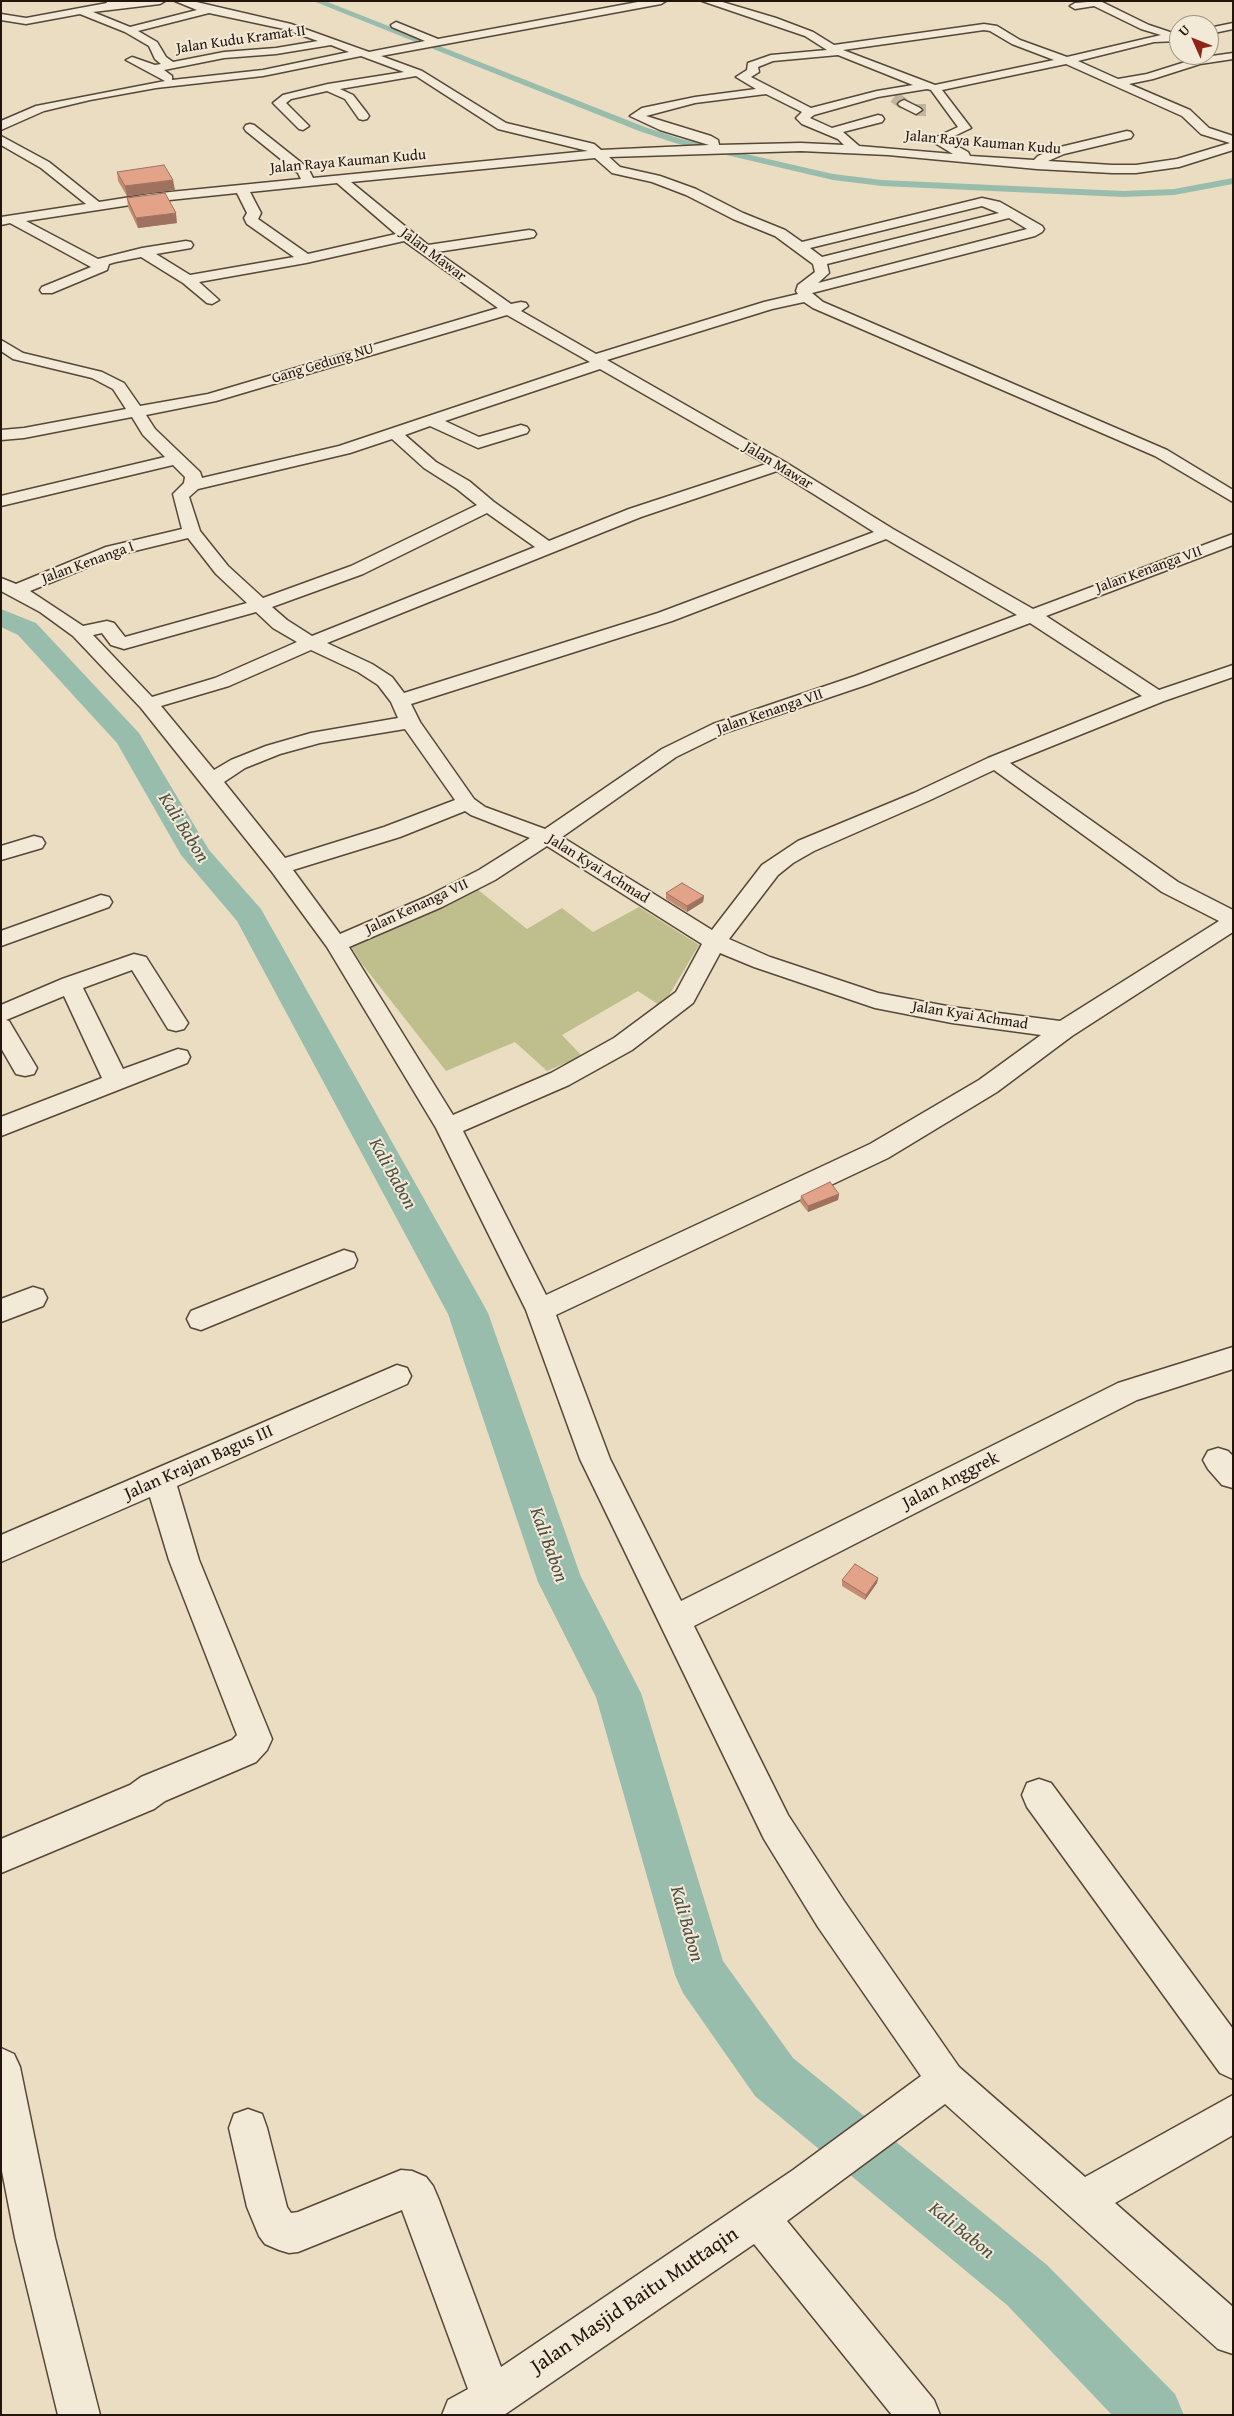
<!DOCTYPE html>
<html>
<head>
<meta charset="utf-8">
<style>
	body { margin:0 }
	#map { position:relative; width:1234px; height:2416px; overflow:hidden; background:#ebddc1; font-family:"Gentium Book Plus",serif }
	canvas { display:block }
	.frame { position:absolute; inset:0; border:2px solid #24150c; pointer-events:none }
	.north { position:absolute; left:1169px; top:15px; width:50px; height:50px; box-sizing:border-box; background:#f2e9d7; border:1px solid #a09486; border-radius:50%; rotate:314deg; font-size:14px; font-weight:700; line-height:20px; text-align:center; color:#24150c }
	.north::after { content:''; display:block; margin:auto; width:18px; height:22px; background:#8f2418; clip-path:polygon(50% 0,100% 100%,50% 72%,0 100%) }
</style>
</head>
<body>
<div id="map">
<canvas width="1234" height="2416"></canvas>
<div class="frame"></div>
<div class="north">U</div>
</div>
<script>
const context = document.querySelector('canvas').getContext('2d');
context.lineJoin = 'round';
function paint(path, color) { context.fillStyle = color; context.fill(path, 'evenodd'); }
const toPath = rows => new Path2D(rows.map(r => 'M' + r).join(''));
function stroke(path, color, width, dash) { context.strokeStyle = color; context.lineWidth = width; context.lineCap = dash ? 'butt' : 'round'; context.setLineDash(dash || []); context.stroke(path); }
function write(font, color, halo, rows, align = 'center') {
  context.font = font + ' "Gentium Book Plus",serif'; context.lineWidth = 4; context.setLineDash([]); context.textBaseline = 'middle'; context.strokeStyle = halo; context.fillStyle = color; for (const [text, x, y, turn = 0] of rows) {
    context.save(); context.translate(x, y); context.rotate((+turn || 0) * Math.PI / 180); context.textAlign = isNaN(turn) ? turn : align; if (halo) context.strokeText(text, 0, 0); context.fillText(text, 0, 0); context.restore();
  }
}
paint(toPath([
	[477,889,527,929,562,908,593,932,639,907,699,945,662,1007,638,991,562,1035,582,1056,547,1071,515,1042,446,1071,362,964,351,947]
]), '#bfbf8d');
paint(toPath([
	[313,1,325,1,645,127,681,139,833,174,882,180,1123,191,1174,189,1233,178,1233,184,1174,195,1123,197,882,186,833,180,675,143,639,131,313,1]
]), '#99bdad');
paint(toPath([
	[1,609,36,623,139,733,209,850,261,909,482,1302,488,1313,581,1577,641,1693,723,1961,793,2058,1047,2265,1175,2394,1184,2415,1112,2415,1007,2305,755,2096,683,1993,675,1975,596,1697,538,1582,448,1314,237,921,181,855,117,743,18,635,1,627,1,609]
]), '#99bdad');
stroke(toPath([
	[894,97,904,104],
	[916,110,926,110]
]), '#c3b59d', 12, [12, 5.5]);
const minor = toPath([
	[106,1,165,1,160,4,93,12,130,27,197,10,175,1,192,1,291,24,369,52,425,41,392,27,391,25,396,22,438,39,643,1,666,1,661,4,381,56,422,71,506,123,594,144,601,150,709,145,660,130,630,116,642,108,695,97,756,89,736,77,747,70,748,63,771,55,827,50,805,36,702,1,719,1,776,18,813,32,834,45,984,24,997,26,1020,40,1067,57,1161,35,1141,29,1094,6,1075,9,1070,6,1075,3,1100,1,1149,25,1179,35,1179,41,1154,42,1078,61,1118,79,1147,74,1198,58,1233,53,1233,59,1200,64,1153,79,1129,84,1190,110,1209,128,1233,136,1233,150,1179,167,1136,173,1112,173,1037,169,888,155,801,151,609,157,620,167,660,176,696,189,743,213,785,230,802,242,982,198,1000,202,1042,226,1044,229,1042,232,1035,236,812,293,823,302,1167,450,1233,490,1233,502,1155,456,813,308,804,302,772,309,607,360,785,462,893,529,1033,609,1233,534,1233,545,1046,616,1159,690,1233,665,1233,677,1164,701,1010,763,1178,882,1233,910,1233,932,1072,1036,997,1092,888,1158,556,1315,610,1459,681,1601,1118,1383,1233,1347,1233,1369,1137,1400,694,1626,788,1815,844,1901,959,2067,1085,2177,1233,2095,1233,2135,1115,2203,1233,2307,1233,2354,1218,2349,945,2104,787,2221,934,2400,940,2415,892,2415,754,2244,504,2415,442,2415,448,2400,468,2389,402,2210,298,2252,289,2253,279,2250,265,2244,259,2236,247,2207,229,2128,234,2114,248,2109,262,2114,267,2128,287,2207,291,2213,298,2212,401,2170,412,2171,426,2177,433,2186,439,2200,501,2367,793,2170,921,2076,818,1927,764,1839,580,1459,526,1310,436,1128,327,947,272,872,141,708,73,636,40,612,1,591,1,578,16,584,106,547,182,529,173,494,184,483,185,477,173,465,1,506,1,496,165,457,143,435,132,417,24,438,1,440,1,430,24,428,126,409,113,389,92,378,13,359,1,351,1,340,23,353,102,372,124,383,140,406,208,394,498,308,404,241,306,263,199,282,219,300,212,304,207,303,183,283,141,257,116,262,109,264,107,270,52,293,42,293,40,290,42,287,91,267,10,223,1,225,1,217,86,204,41,168,1,145,1,136,49,162,99,202,150,194,301,179,298,173,246,131,244,128,246,125,250,124,254,125,308,168,313,178,588,151,498,129,416,76,340,89,353,95,367,113,369,116,367,119,363,120,359,119,345,99,327,91,291,99,286,103,309,126,303,130,299,129,273,103,283,95,328,84,404,72,361,56,263,76,156,88,90,100,44,111,1,130,1,121,36,106,165,81,126,60,132,57,155,65,161,64,155,59,149,46,125,32,80,14,26,24,1,20,1,14,26,18,107,3,106,1],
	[209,13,284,29,318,41,276,48,224,52,173,62,166,57,157,42,138,31,209,13],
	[984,30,990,31,1012,44,1054,60,935,85,843,50,984,30],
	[331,45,349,52,263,70,172,80,172,76,164,70,224,58,276,54,331,45],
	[838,55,913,85,877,91,811,108,751,77,759,72,758,67,773,61,838,55],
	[1066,64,1182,116,1201,134,1230,143,1177,159,1136,165,1112,165,1048,161,1064,154,1131,138,1133,135,1131,132,1127,131,1056,148,1038,156,1034,160,970,156,968,152,946,140,971,128,942,90,1066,64],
	[927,89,931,90,958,127,930,140,953,154,859,146,843,132,882,122,884,119,882,116,878,115,832,128,810,118,814,115,878,97,927,89],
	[766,94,802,112,796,118,802,124,838,139,844,145,801,143,719,145,718,140,711,136,646,116,695,103,766,94],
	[595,158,612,173,652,182,686,195,733,219,775,236,813,264,815,272,798,285,796,291,798,294,764,302,596,354,521,311,528,306,526,303,521,302,511,304,437,252,529,238,534,237,536,234,534,231,529,230,428,245,351,182,595,158],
	[337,183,396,234,308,254,258,219,261,213,250,192,337,183],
	[237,193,247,213,244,218,247,224,294,257,190,275,156,254,191,248,193,245,191,242,186,241,142,248,98,259,26,221,150,202,237,193],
	[982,206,999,213,822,257,810,248,982,206],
	[1009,218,1027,229,818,283,829,273,827,264,1009,218],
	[507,315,590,362,339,446,202,478,200,472,155,429,146,415,216,401,507,315],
	[600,369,766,464,629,509,549,541,494,502,469,481,436,462,405,435,430,426,478,448,527,433,529,430,527,427,521,425,479,437,445,421,600,369],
	[392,439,424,468,457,489,477,505,351,566,263,598,228,566,200,531,189,497,198,489,350,453,392,439],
	[777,471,874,532,658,613,404,693,392,677,372,664,327,643,641,517,777,471],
	[487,513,535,547,312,636,287,620,272,607,363,574,487,513],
	[188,538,216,574,247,603,125,637,114,623,107,621,83,626,30,591,118,555,188,538],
	[886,539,1017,615,855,676,713,724,662,749,545,829,485,807,474,799,420,722,411,704,672,621,886,539],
	[256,612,273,628,297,642,215,678,152,697,93,635,102,633,111,645,124,649,256,612],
	[1030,623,1142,696,988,758,914,793,798,841,762,865,712,930,562,837,676,757,727,732,869,684,1030,623],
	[311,650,358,672,378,685,391,702,398,718,311,733,266,746,231,760,214,770,161,706,229,686,311,650],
	[405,729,455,800,384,827,285,858,224,782,245,768,280,754,320,743,405,729],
	[994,770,1162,892,1219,921,1060,1021,952,1007,878,993,770,957,729,939,778,875,793,863,814,851,928,801,994,770],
	[465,811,471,815,530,838,479,870,426,897,340,934,293,870,400,837,465,811],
	[547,846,702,944,676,992,614,1038,551,1073,453,1115,349,947,442,907,495,880,547,846],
	[720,953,754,967,875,1008,952,1023,1041,1035,979,1080,870,1144,546,1295,463,1131,569,1085,632,1050,693,1003,720,953],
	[1233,23,1233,29,1209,34,1209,28,1233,23],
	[904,100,920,108,922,110,916,114,900,106,898,104,900,102,904,100],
	[34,836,42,838,45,843,42,848,1,860,1,846,34,836],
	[101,895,109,897,112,902,109,907,1,946,1,931,101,895],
	[134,954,146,957,188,1023,184,1029,176,1031,168,1029,132,970,83,988,123,1069,178,1049,187,1051,190,1057,187,1063,1,1136,1,1117,102,1078,64,996,6,1020,9,1021,37,1068,34,1074,25,1076,16,1074,1,1048,1,1005,62,979,134,954],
	[344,1250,354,1253,357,1260,354,1267,201,1330,191,1327,187,1319,191,1311,344,1250],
	[33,1287,43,1290,47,1298,43,1306,1,1322,1,1299,33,1287],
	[397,1365,407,1368,411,1376,407,1384,177,1486,199,1560,272,1739,267,1750,256,1762,165,1801,154,1809,1,1873,1,1839,130,1785,141,1777,232,1740,237,1735,169,1560,150,1497,1,1562,1,1535,397,1365],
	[1218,1448,1228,1451,1233,1456,1233,1488,1222,1485,1208,1469,1203,1460,1208,1451,1218,1448],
	[1039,1779,1051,1783,1233,2029,1233,2079,1220,2073,1027,1807,1022,1795,1027,1783,1039,1779],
	[1,2048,14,2054,20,2067,55,2238,100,2415,58,2415,15,2238,1,2166,1,2048]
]);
stroke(minor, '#564739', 3);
paint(minor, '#f2e9d7');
paint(toPath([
	[117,172,175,190,127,196,118,181],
	[127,198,177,223,138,228,128,207],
	[666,893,704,896,703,902,687,912,666,899],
	[839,1194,838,1200,808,1212,800,1202,801,1196],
	[878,1578,877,1583,865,1600,842,1586,842,1580]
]), '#c28c75');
paint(toPath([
	[173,180,175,190,127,196,125,186],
	[176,213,177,223,138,228,136,218],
	[704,896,703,902,687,912,687,906],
	[839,1194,838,1200,808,1212,808,1206],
	[878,1578,877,1583,865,1600,866,1595]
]), '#9e725f');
const building = toPath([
	[164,165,173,180,125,186,117,172,164,165],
	[165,193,176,213,136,218,127,198,165,193],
	[682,883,704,896,687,906,666,893,682,883],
	[830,1182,839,1194,808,1206,801,1196,830,1182],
	[855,1564,878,1578,866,1595,842,1580,855,1564]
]);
paint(building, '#e2a388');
stroke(building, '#9e725f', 1);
write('15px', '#24150c', '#f2e9d7', [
	["Jalan Kudu Kramat II",241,40,-8],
	["Jalan Raya Kauman Kudu",983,143,5],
	["Jalan Raya Kauman Kudu",348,162,-5],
	["Jalan Mawar",433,255,37],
	["Gang Gedung NU",323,364,-17],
	["Jalan Mawar",778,466,31],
	["Jalan Kenanga I",88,563,-20],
	["Jalan Kenanga VII",1149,570,-20],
	["Jalan Kenanga VII",770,712,-19],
	["Jalan Kyai Achmad",598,869,32],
	["Jalan Kenanga VII",417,907,-25],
	["Jalan Kyai Achmad",970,1016,9]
]);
write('18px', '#24150c', '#f2e9d7', [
	["Jalan Krajan Bagus III",199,1463,-24],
	["Jalan Anggrek",951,1481,-27]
]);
write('italic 19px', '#4d5044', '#f2e9d7', [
	["Kali Babon",183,828,58],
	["Kali Babon",392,1174,61],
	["Kali Babon",548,1545,70],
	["Kali Babon",686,1924,74],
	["Kali Babon",961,2231,39]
]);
write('21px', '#24150c', '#f2e9d7', [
	["Jalan Masjid Baitu Muttaqin",635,2301,-34]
]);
</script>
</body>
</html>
